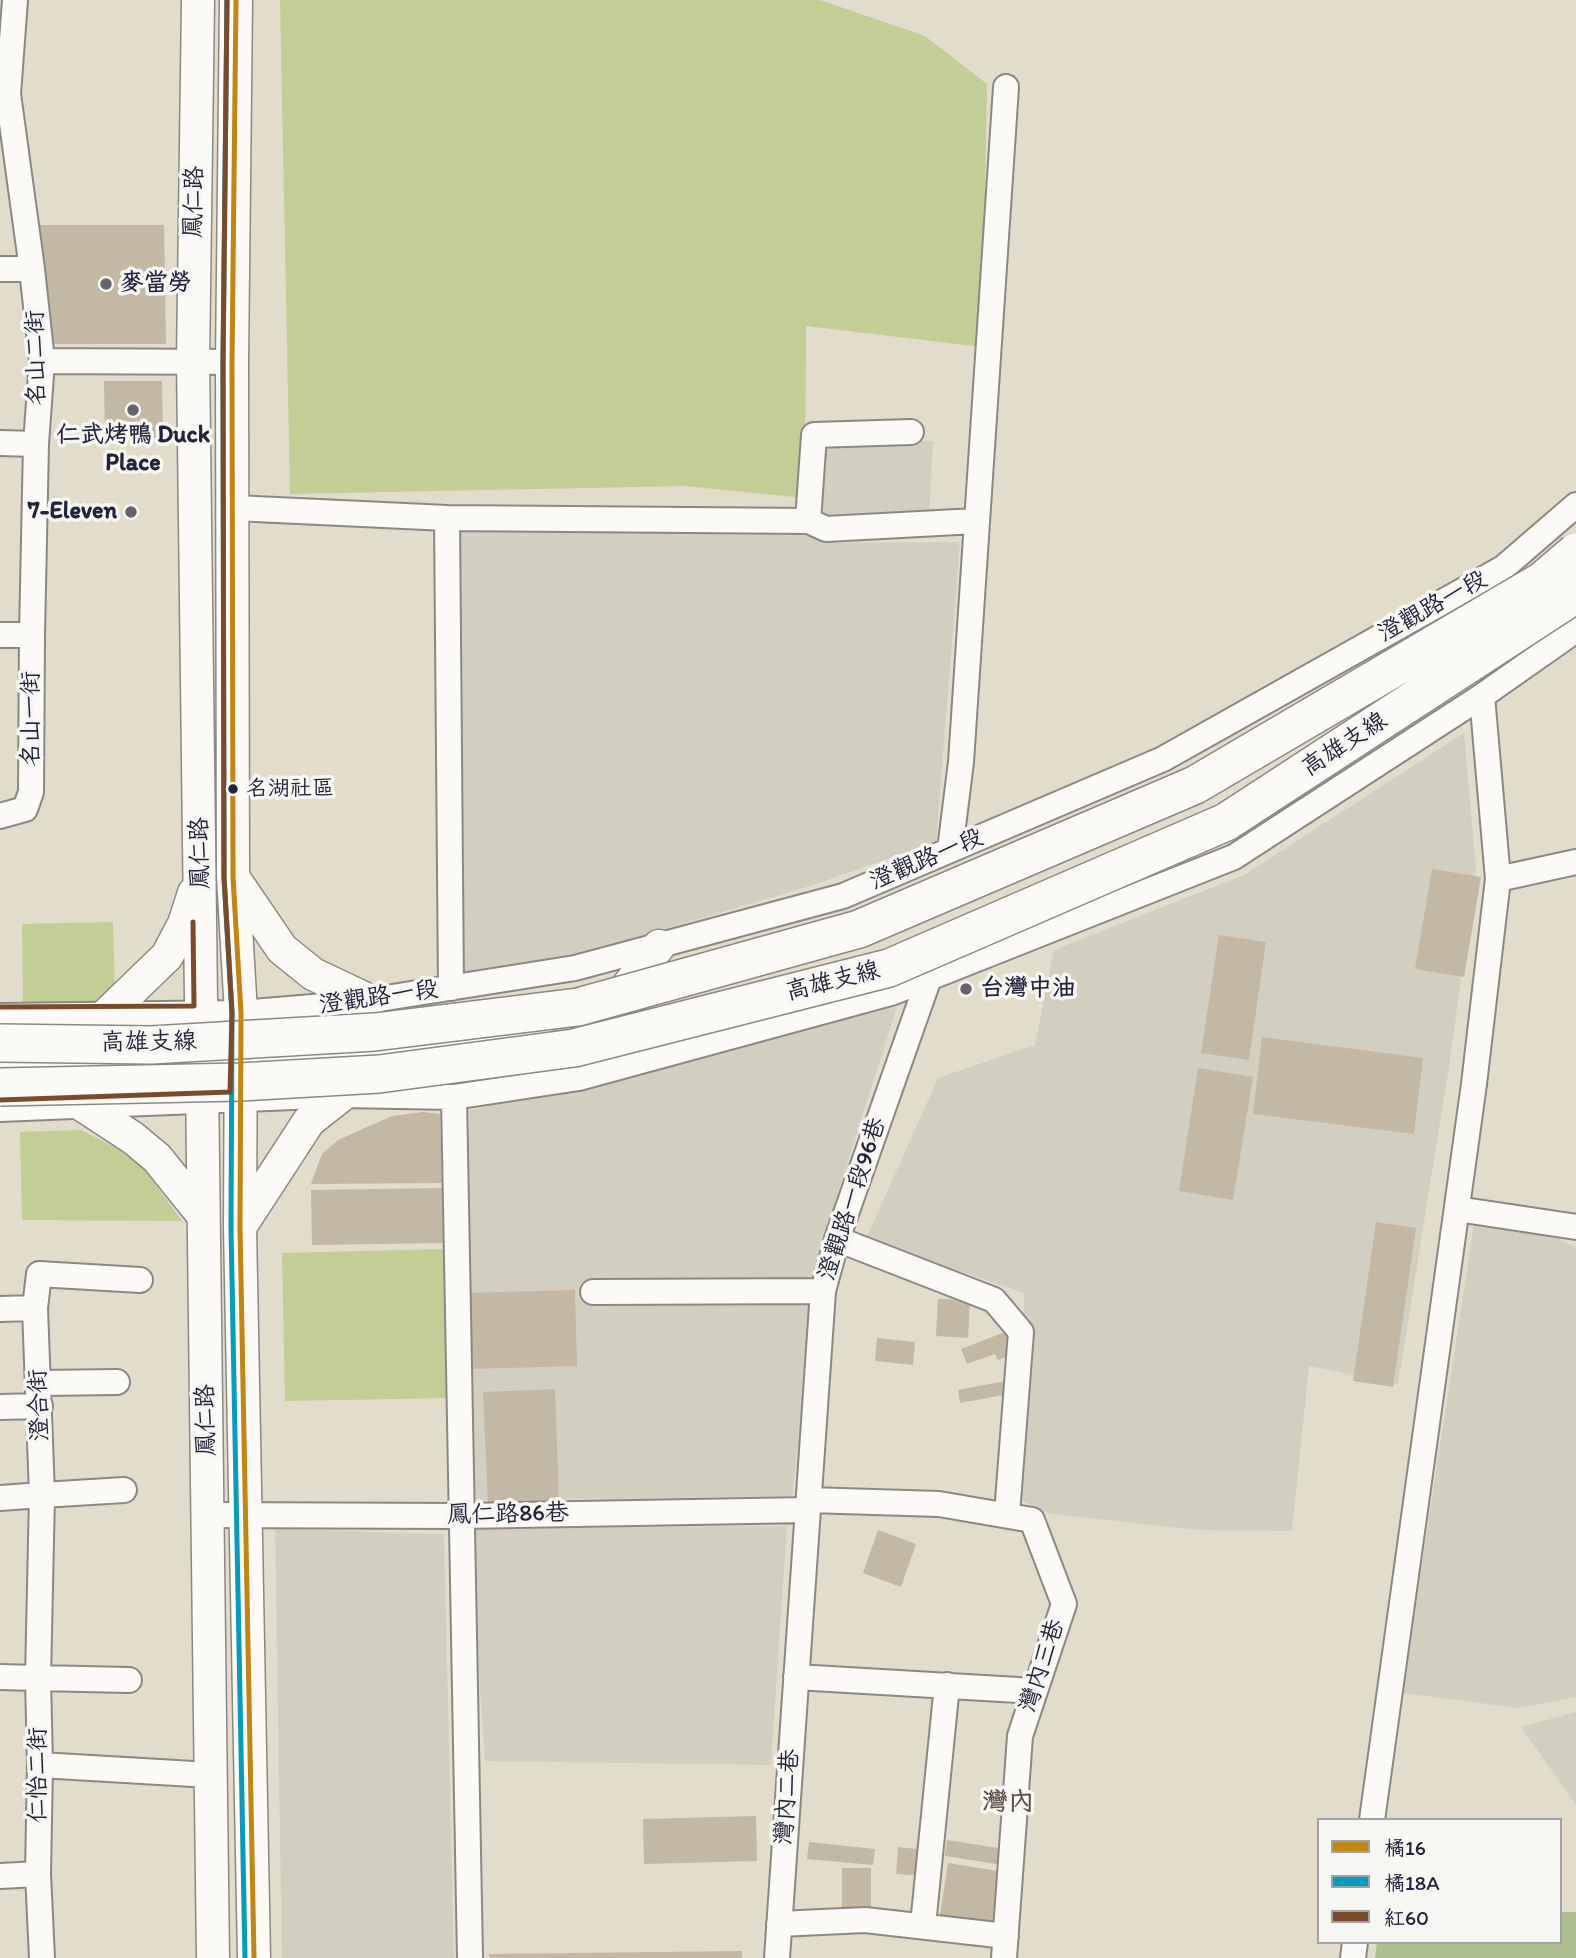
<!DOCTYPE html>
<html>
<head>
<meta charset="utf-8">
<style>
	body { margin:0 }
	#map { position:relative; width:1576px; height:1958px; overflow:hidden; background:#e2dcca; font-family:Itim,"LXGW WenKai TC",sans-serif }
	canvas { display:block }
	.legend { position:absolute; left:1317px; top:1818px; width:245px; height:126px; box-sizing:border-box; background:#f6f6f2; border:2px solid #a1a1a9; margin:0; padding:9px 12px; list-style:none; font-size:21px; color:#22223b }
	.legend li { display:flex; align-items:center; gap:14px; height:35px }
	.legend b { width:35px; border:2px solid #a1a1a9 }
</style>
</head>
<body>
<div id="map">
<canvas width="1576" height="1958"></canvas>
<ul class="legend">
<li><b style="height:9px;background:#c2850f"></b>橘16</li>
<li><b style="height:9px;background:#039cbf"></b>橘18A</li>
<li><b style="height:9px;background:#7a4b2a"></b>紅60</li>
</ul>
</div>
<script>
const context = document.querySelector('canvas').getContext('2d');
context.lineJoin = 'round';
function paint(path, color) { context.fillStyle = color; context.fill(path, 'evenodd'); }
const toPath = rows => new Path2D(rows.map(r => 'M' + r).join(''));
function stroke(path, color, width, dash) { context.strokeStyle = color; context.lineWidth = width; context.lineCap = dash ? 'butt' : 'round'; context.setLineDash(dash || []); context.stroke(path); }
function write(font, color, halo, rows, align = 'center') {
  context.font = font + ' Itim,"LXGW WenKai TC",sans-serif'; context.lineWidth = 7; context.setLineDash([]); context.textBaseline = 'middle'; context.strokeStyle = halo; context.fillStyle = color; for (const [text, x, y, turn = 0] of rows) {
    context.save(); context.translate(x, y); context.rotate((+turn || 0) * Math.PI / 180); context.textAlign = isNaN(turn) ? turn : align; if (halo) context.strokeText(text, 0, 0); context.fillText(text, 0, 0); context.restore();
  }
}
paint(toPath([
	[822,440,933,441,929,515,815,517],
	[801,528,822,543,960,542,936,842,813,885,550,963,459,972,461,532],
	[1464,733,1476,869,1450,1060,1398,1384,1309,1366,1292,1531,1199,1530,1051,1514,1022,1501,1024,1293,866,1239,938,1078,1035,1045,1054,950,1244,875],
	[897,1007,819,1252,792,1497,470,1500,469,1111],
	[1475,1218,1551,1234,1576,1248,1576,1697,1519,1708,1402,1693],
	[787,1526,771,1765,485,1761,469,1527],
	[275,1529,444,1534,454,1958,282,1958],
	[1576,1712,1576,1805,1521,1727]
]), '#d3cfc0');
paint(toPath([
	[280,0,820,0,925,36,987,84,982,347,806,326,805,498,685,486,290,494],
	[113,922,115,993,104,1007,23,1008,22,924],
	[81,1130,136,1158,182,1221,22,1220,20,1132],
	[444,1249,451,1398,285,1401,282,1253]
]), '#c3ce95');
paint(toPath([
	[1560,1912,1576,1912,1576,1958,1375,1958,1377,1942,1560,1942]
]), '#afbf8e');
paint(toPath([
	[39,225,164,225,166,344,53,344],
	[104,381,162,381,163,438,105,440],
	[1432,869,1481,877,1464,977,1415,969],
	[1219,935,1266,942,1249,1060,1201,1053],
	[1262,1037,1423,1058,1414,1134,1253,1114],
	[1198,1068,1253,1077,1233,1200,1179,1191],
	[423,1112,440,1114,442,1183,311,1184,322,1154,338,1140,392,1116],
	[442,1188,443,1243,312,1245,311,1190],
	[1376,1222,1416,1228,1393,1387,1353,1381],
	[575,1290,577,1366,468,1369,465,1293],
	[938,1299,970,1300,968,1338,936,1336],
	[1010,1330,1019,1352,998,1360,995,1354,967,1364,961,1349],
	[877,1338,915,1342,913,1365,875,1361],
	[1006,1381,1009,1394,960,1403,958,1390],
	[555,1389,559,1502,488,1504,483,1392],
	[878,1530,916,1544,901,1587,863,1573],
	[756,1816,757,1861,644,1864,643,1819],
	[947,1840,1005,1849,1003,1865,945,1856],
	[809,1842,875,1849,873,1865,807,1859],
	[898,1847,925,1850,924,1876,896,1874],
	[948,1863,1003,1872,993,1930,939,1921],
	[842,1868,871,1868,871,1919,842,1919],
	[742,1951,742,1958,489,1958,489,1954]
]), '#c3b8a3');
const minor = toPath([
	[0,94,8,94,15,0],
	[8,94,32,269],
	[0,269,32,269,42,361,36,444,0,443],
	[42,361,232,362],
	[234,508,447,518,809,521,826,529,976,521],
	[447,518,451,988],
	[808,521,814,435,911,432],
	[0,635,32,635,31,792,25,809,0,816],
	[32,635,36,444],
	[950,850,961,762,1006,87],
	[1498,879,1576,862],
	[0,1016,241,1013,348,1004,575,968,843,896,1163,759,1503,568,1576,505],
	[454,1097,470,1958],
	[0,1109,342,1095,454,1097,579,1078,891,993,1234,857,1482,696,1576,630],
	[1457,1209,1576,1227],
	[837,1239,994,1300,1021,1332,1007,1514],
	[593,1292,823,1291],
	[35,1308,39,1274,140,1280],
	[0,1309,35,1308,42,1495,0,1498],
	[40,1383,117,1382],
	[0,1407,40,1406],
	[124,1490,42,1495,38,1678,129,1680],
	[809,1500,939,1504,1032,1520,1064,1604,1020,1736,1004,1958],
	[209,1515,461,1516,808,1510],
	[0,1677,38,1678,40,1765,38,1874,0,1876],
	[796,1677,1035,1691],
	[40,1765,210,1775],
	[1372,1820,1474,1084,1498,879,1482,696],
	[38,1874,42,1958],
	[779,1924,865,1920,1006,1936],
	[923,1925,947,1685],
	[777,1958,823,1291,837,1239,929,978],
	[1353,1958,1355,1942]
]);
const major = toPath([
	[198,0,193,361,213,1958],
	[236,0,232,362,233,877,241,1013,240,1227,254,1958],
	[233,877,282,949,313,974,370,1001],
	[613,1005,659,946],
	[105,1016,167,956,184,924,194,893],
	[0,1065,202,1063,221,1055],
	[221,1069,240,1062,462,1041,537,1029],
	[81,1104,133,1138,157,1158,202,1214],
	[240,1227,309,1121,342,1095]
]);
stroke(minor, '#8b8883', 28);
stroke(major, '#8b8883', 35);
stroke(minor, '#fbfaf7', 24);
stroke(major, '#fbfaf7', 32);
const highwayBridge = toPath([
	[0,1043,151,1045,375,1032,578,1007,859,929,1195,785,1542,581,1576,552],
	[0,1087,240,1082,379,1074,574,1048,889,968,1226,822,1576,594]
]);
stroke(highwayBridge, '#8b8883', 40, []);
stroke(highwayBridge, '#fbfaf7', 37);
stroke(toPath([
	[236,0,232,362,233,877,241,1013,240,1227,254,1958]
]), '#c2850f', 5);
stroke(toPath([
	[227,0,223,362,224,877,232,1013,231,1227,245,1958]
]), '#039cbf', 5);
stroke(toPath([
	[0,1007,194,1006,193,922],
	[0,1100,230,1092,232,1013,224,877,223,362,227,0]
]), '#7a4b2a', 5);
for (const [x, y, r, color] of [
	[106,284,7,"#65636d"],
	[133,410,7,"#65636d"],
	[131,512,7,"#65636d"],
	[233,789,6,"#22223b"],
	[966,989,7,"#65636d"]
]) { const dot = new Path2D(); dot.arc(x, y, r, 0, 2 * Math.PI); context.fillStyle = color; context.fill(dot); stroke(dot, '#f6f6f2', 2.5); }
write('22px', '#22223b', '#f6f6f2', [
	["名湖社區",246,789]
], 'left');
write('24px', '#22223b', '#f6f6f2', [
	["鳳仁路",195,202,-89],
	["名山二街",37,358,-91],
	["澄觀路一段",1433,607,-29],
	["名山一街",32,719,-90],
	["高雄支線",1345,745,-33],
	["鳳仁路",201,853,-91],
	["澄觀路一段",927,860,-23],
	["高雄支線",833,982,-14],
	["澄觀路一段",379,998,-8],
	["高雄支線",149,1043,-1],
	["澄觀路一段96巷",853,1199,-72],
	["澄合街",40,1405,-92],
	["鳳仁路",207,1420,-91],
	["鳳仁路86巷",508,1515,-1],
	["灣內三巷",1043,1666,-72],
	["仁怡二街",39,1775,-90],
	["灣內二巷",788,1797,-86]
]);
write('bold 24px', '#22223b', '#f6f6f2', [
	["麥當勞",120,284],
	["仁武烤鴨 Duck",133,436,"center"],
	["Place",133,464,"center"],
	["7-Eleven",117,512,"right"],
	["台灣中油",980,989]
], 'left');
write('bold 26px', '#5f4e47', '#f6f6f2', [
	["灣内",1008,1803]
]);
</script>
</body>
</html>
